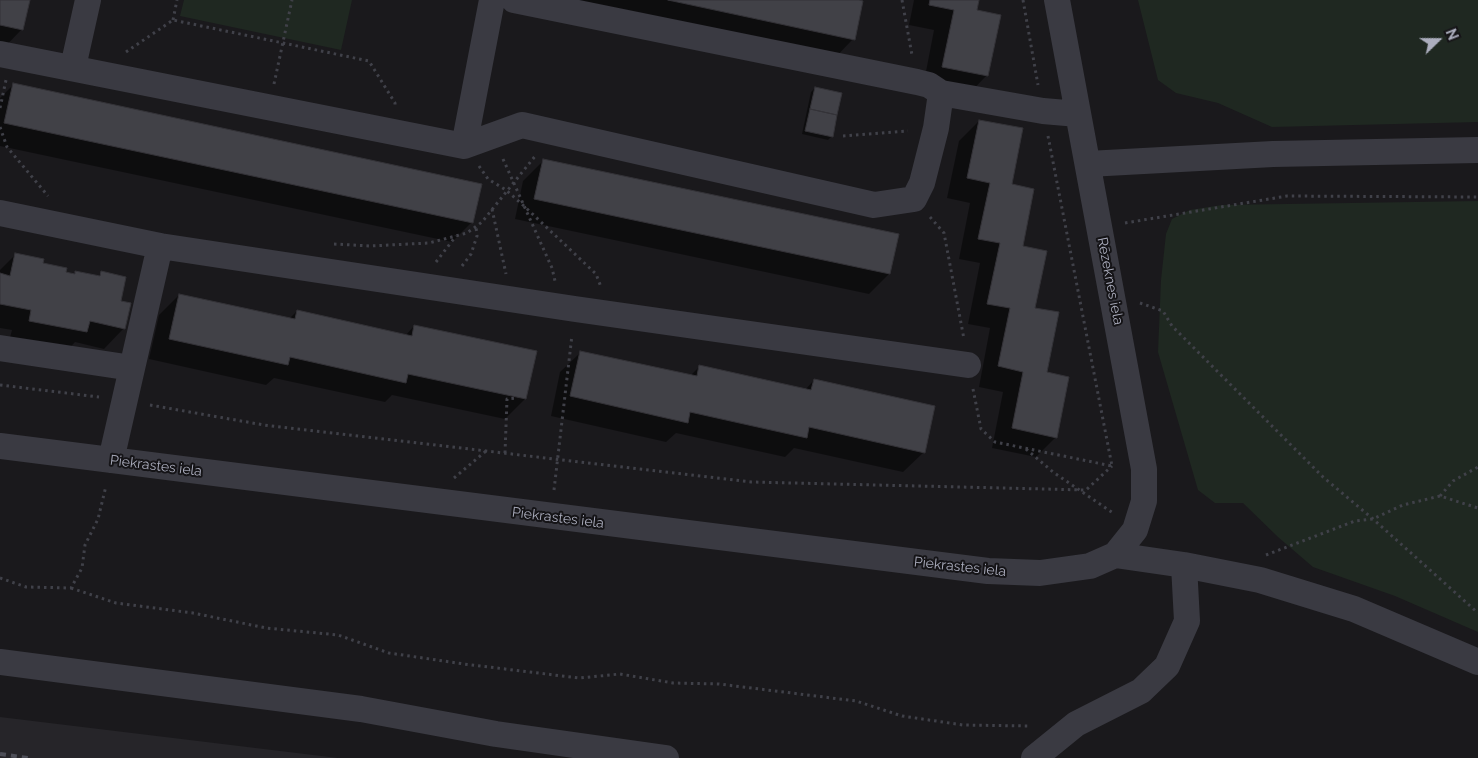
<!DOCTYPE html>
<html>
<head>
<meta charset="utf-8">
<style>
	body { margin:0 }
	#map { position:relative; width:1478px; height:758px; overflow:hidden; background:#1a191c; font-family:Raleway,sans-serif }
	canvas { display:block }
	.north { position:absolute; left:1413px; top:15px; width:50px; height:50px; -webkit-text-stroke:4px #151417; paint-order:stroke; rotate:68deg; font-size:14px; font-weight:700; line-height:20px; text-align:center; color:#abadbd }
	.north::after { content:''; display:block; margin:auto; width:18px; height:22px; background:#abadbd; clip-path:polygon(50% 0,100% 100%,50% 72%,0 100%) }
</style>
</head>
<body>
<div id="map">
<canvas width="1478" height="758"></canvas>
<div class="north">N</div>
</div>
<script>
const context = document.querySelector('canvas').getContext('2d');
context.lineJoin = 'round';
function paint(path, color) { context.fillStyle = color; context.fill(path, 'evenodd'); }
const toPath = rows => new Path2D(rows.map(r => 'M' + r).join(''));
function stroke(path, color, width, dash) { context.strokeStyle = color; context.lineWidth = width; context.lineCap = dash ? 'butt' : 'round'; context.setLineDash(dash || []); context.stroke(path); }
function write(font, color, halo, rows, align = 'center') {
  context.font = font + ' Raleway,sans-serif'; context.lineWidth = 4; context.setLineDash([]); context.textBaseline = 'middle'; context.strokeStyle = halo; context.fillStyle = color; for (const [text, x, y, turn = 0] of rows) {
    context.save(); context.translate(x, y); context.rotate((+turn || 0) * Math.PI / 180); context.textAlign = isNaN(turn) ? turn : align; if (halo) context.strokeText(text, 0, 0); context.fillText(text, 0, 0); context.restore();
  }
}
paint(toPath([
	[0,717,338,758,0,758]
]), '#262529');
paint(toPath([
	[184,0,352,0,341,50,180,16],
	[1138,0,1478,0,1478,122,1272,127,1218,103,1176,93,1158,80],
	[1478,201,1478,632,1395,596,1313,567,1278,537,1243,503,1215,503,1198,490,1158,352,1161,280,1166,234,1172,219,1190,210,1222,205]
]), '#1f2821');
paint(toPath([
	[0,0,29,0,22,29,2,50,0,49],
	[554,0,853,0,853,39,833,60],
	[914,0,978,0,976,11,987,75,967,96,923,87,934,30,909,25],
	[13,85,472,222,452,242,0,146,0,98],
	[815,88,832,136,828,140,802,134,811,92],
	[979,121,1011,185,1056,437,1036,457,992,448,1003,392,979,387,990,328,968,324,980,263,959,259,970,203,947,198,959,141],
	[543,161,889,274,869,294,515,219,523,181],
	[16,254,73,275,76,272,97,277,101,273,119,301,124,328,104,349,75,342,66,352,9,341,12,330,0,328,0,270],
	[179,295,289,319,297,311,405,336,414,326,535,352,525,399,505,419,392,395,385,402,274,378,266,385,149,359,159,315],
	[581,352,690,376,700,366,805,390,814,380,924,452,903,472,794,448,785,457,676,433,666,442,551,416,560,372]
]), '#0007');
const building = toPath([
	[0,0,30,0,23,30,0,25,0,0],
	[668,0,859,0,863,1,855,40,668,0],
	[930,0,979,0,977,10,1001,15,988,76,942,67,954,10,929,5,930,0],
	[13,83,482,184,473,223,4,123,13,83],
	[815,87,842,93,837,115,810,109,815,87],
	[810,109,837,115,833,137,805,131,810,109],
	[979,120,1023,128,1012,184,1034,189,1023,246,1047,251,1035,308,1059,312,1047,372,1069,377,1057,438,1012,428,1023,372,998,366,1010,308,987,304,1000,243,978,239,990,183,967,178,979,120],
	[543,159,899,234,890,274,534,199,543,159],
	[15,253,44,259,43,263,67,268,66,272,70,273,75,274,75,271,100,276,101,271,126,277,121,301,131,303,125,329,90,321,87,332,29,321,31,310,0,304,0,273,10,276,15,253],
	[179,294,295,319,297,310,412,336,414,325,537,351,526,399,408,374,406,383,290,357,288,365,169,339,179,294],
	[580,351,697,376,699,365,811,390,814,379,935,406,925,453,809,427,807,438,690,412,688,423,570,396,580,351]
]);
paint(building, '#414147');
stroke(building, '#343338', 1);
stroke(toPath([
	[902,0,912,55],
	[1023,0,1038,85],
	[173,20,177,0],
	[126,52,173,20,369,61,395,103,395,107],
	[274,84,292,0],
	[0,108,6,80],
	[0,127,7,147,48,196],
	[843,136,908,131],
	[1048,136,1112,466],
	[503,159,552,268,555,281],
	[479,166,488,179,506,190,524,206,596,274,601,287],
	[492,209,506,274],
	[930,217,944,233,964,339],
	[1125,223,1287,196,1478,197],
	[334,244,370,246,429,243,467,233,482,222,536,155],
	[436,262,456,236],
	[462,266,471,254,477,236,476,227],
	[1140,303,1163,311,1172,326,1323,477,1373,519,1478,613],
	[0,385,99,397],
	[973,389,981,429,995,442,1112,466],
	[150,405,264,425,751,482,1086,490,1112,466],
	[1026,449,1053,472,1113,513],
	[505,453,507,399,518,398],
	[454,478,486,451],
	[554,490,572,335],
	[1440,496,1453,481,1478,467],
	[1266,555,1355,521,1373,519,1403,505,1440,496,1478,508],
	[0,578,26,587,71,588,82,568,85,545,98,519,106,486],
	[71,588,116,603,193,613,266,628,338,635,389,653,464,664,579,678,620,674,673,683,719,684,856,701,902,716,963,725,1030,726]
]), '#404149', 3, [2.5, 4]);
stroke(toPath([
	[514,0,917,82,929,85,941,93,1043,111,1078,114],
	[0,54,464,146,522,125,874,205,914,199,922,183,936,128,941,93],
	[73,67,88,0],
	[464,146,492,0],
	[1088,164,1273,154,1478,150],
	[0,213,160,246,575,309,968,365],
	[0,348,132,368],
	[0,446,988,571,1040,573,1090,566,1115,555,1135,530,1144,501,1144,469,1057,0],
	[111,460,160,246],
	[1115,555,1184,565,1260,580,1354,609,1478,662],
	[0,662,361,709,496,734,666,758],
	[1034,758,1076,724,1141,691,1167,666,1187,621,1184,565]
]), '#3a3a42', 26);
stroke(toPath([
	[0,754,28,758]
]), '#4d4e57', 4, [6, 5]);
write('14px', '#abadbd', '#151417', [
	["Rēzeknes iela",1110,281,79],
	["Piekrastes iela",156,466,7],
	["Piekrastes iela",558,518,7],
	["Piekrastes iela",960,567,6]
]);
</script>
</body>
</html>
